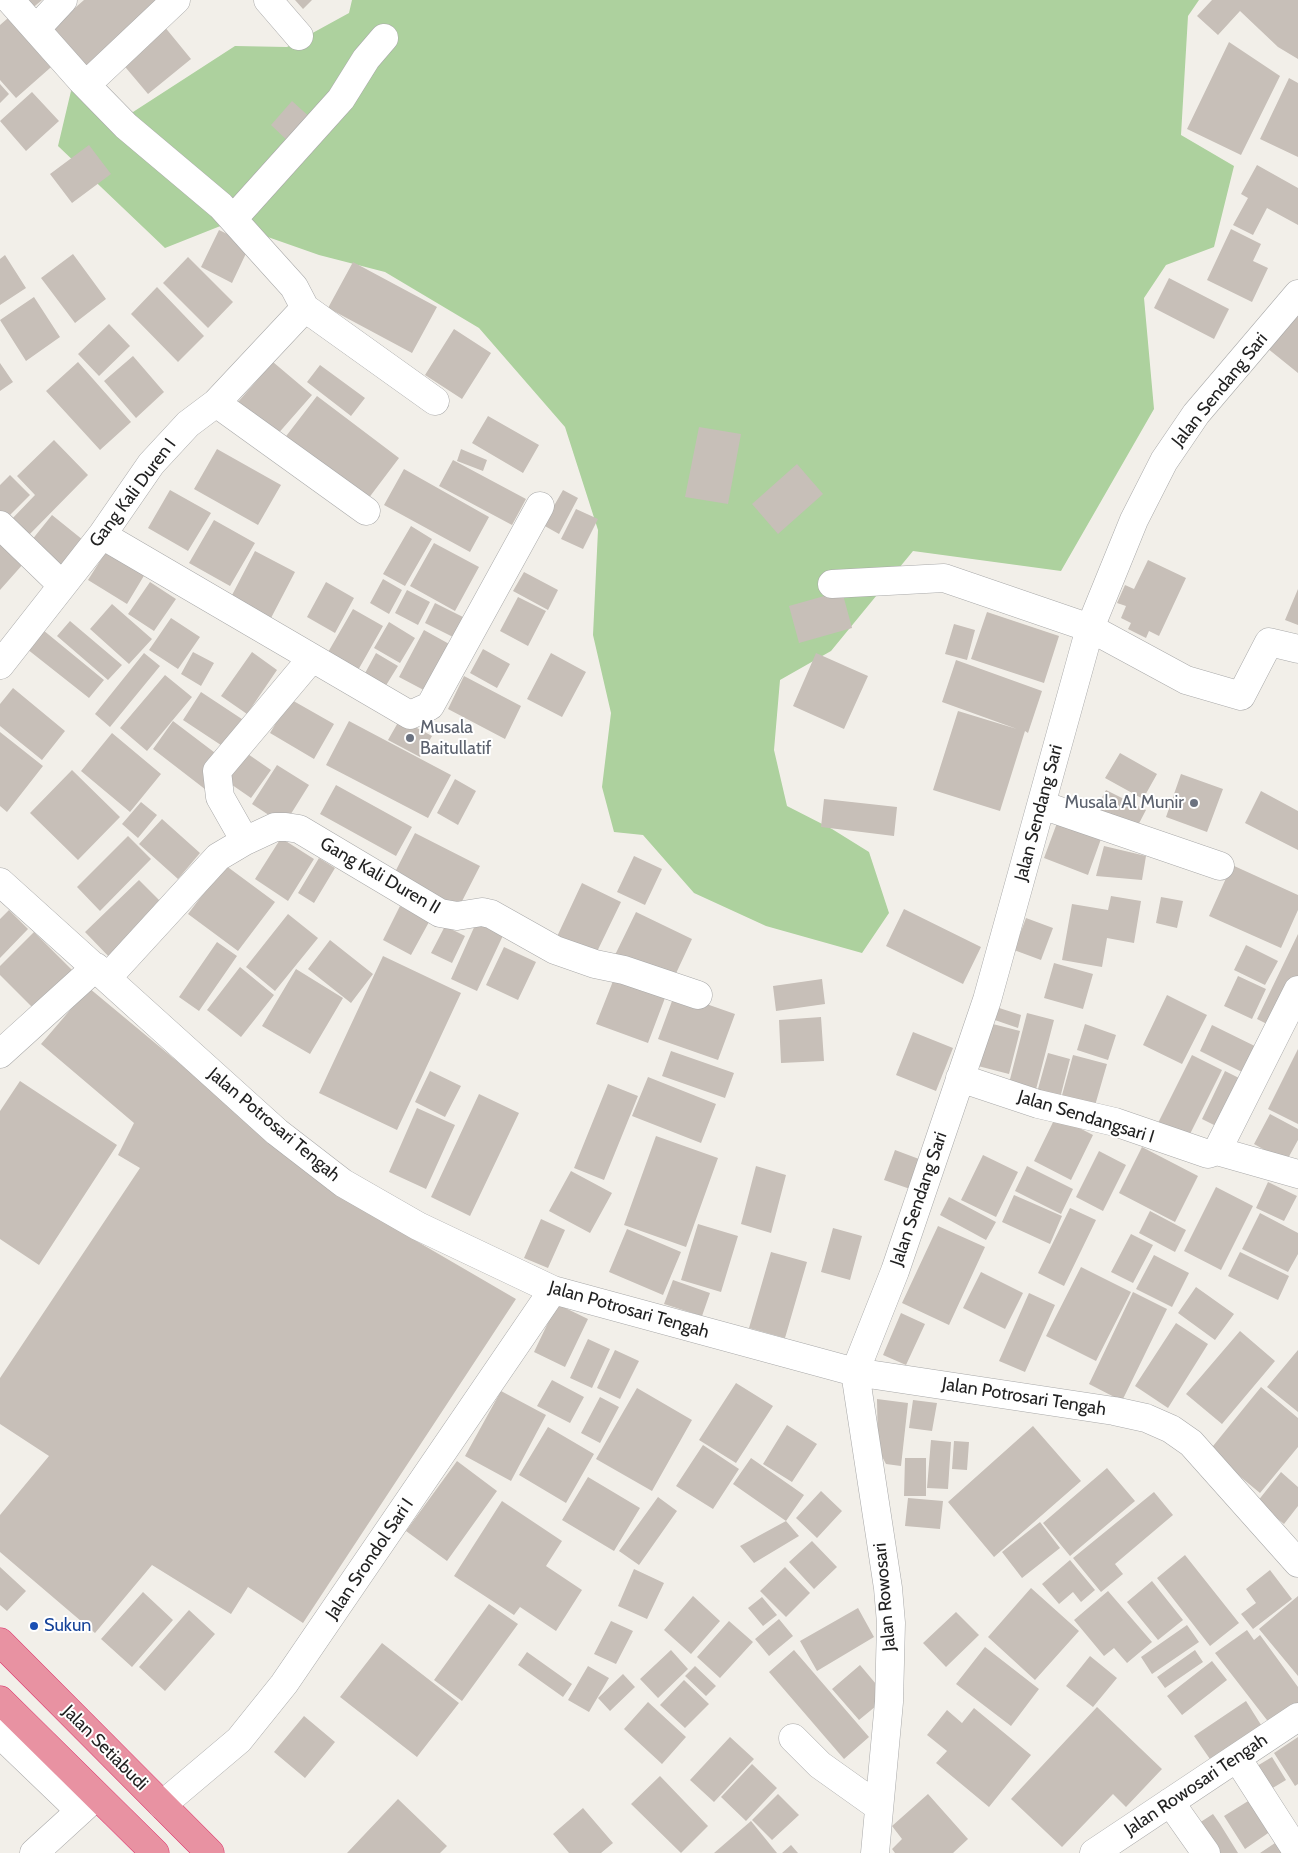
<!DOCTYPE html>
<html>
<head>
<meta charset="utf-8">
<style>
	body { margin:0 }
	canvas { display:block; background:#f2efe9 }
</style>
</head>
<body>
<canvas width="1298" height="1853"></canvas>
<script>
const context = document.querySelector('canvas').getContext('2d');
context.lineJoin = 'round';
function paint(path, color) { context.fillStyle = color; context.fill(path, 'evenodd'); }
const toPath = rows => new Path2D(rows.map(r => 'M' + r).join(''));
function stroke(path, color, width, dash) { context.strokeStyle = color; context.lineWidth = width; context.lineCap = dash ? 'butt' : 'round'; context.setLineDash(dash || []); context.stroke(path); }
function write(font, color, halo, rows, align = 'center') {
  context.font = font + ' Cabin,sans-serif'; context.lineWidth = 4; context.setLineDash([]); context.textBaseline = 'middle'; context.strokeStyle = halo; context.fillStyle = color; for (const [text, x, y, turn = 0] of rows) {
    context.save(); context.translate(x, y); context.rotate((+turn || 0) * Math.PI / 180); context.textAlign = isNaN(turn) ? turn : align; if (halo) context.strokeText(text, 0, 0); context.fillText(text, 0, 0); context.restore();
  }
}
paint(toPath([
	[352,0,1199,0,1188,16,1181,135,1234,166,1214,247,1166,265,1144,298,1154,409,1061,571,913,551,831,651,780,680,774,750,787,806,832,829,869,852,889,913,862,953,766,926,694,893,643,835,614,832,602,787,611,713,593,635,598,530,565,427,479,328,385,272,319,255,228,223,165,248,58,146,71,91,133,112,235,46,287,47,349,13]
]), '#add19e');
paint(toPath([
	[20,0,42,0,29,11],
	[84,0,164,0,86,67,52,28],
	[295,0,312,0,303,9],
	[1212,0,1298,0,1298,59,1278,47,1240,11,1218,35,1197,16],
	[15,12,58,61,16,98,0,80,0,25],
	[164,26,191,59,148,94,121,62],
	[1229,42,1280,76,1241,155,1187,129],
	[1289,78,1298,83,1298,157,1260,139],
	[0,84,9,94,0,103],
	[32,92,59,121,26,151,0,121],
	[292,101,313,120,292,145,271,125],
	[89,145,111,174,72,203,50,174],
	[1257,165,1298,188,1298,225,1267,208,1253,235,1233,225,1248,198,1241,194],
	[1231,229,1261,244,1253,261,1268,268,1252,302,1207,280],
	[219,230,250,245,232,283,201,267],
	[73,254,106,299,75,323,41,278],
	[5,255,26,288,0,305,0,259],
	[188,257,233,302,208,328,163,283],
	[353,262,437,307,412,353,328,308],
	[1169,278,1229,309,1214,339,1154,308],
	[157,287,204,336,178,362,131,314],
	[34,297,60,337,26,361,0,320],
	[1298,308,1298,373,1267,348],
	[109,324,130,346,99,376,78,354],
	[454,329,491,353,462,399,425,375],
	[133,356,164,392,136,418,104,381],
	[78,362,131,422,100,450,46,391],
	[273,362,312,395,276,436,238,402],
	[0,363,13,382,0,391],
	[320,365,365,398,351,416,307,382],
	[317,396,399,458,362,507,280,444],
	[488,416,539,445,523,473,472,443],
	[699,427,741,434,728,504,685,497],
	[54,440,88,475,26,538,9,522,35,495,17,476],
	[217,449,281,485,258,525,194,489],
	[461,449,487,460,483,471,457,461],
	[453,460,526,499,512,525,439,486],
	[797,464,823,494,778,534,752,504],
	[404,469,489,517,470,552,384,505],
	[10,475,30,495,5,520,0,515,0,485],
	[170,490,211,513,188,551,148,528],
	[563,490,578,498,559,534,543,525],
	[576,509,598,519,583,549,561,539],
	[52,515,83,540,57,571,27,546],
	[214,520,255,543,230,586,189,563],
	[411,526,432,539,405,586,383,574],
	[0,540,24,563,0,590],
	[434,543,479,567,455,611,410,586],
	[107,550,145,574,127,604,88,580],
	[255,551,295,572,271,618,231,597],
	[1148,560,1186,578,1159,636,1149,631,1146,638,1128,629,1131,623,1121,618,1126,606,1117,603,1125,585,1134,589],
	[524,572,558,590,548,610,513,591],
	[383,579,402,590,389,614,370,603],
	[150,582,176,599,154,631,128,614],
	[326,582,354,598,335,633,307,617],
	[1298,589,1298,625,1285,620],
	[407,590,430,602,418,625,395,613],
	[842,591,852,628,799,643,789,606],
	[518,597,546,611,528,646,500,631],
	[435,603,473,622,463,642,425,623],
	[112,604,152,639,129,664,90,629],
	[353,609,383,626,357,672,327,654],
	[987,612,1059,636,1044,683,971,659],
	[171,618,200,637,178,669,149,650],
	[70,621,122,665,108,680,57,636],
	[389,622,415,638,400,663,374,648],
	[954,624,975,630,967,660,945,654],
	[43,630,104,680,89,698,27,649],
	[424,630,460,650,435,696,399,677],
	[483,649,510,664,497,688,470,673],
	[193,652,214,663,201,686,181,674],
	[252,652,277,670,247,714,221,696],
	[144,653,160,666,110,727,95,714],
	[376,653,398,666,385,687,364,675],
	[551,653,586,672,562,717,527,699],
	[816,653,868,676,844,729,793,706],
	[956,660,1042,691,1028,733,1025,731,1000,811,933,790,958,711,1017,729,942,702],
	[165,675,192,697,147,751,120,728],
	[464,676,521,706,505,739,448,709],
	[13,688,65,731,42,760,0,726,0,704],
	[201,692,254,727,236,755,183,720],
	[290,699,334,724,314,759,270,733],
	[400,719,432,736,420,757,388,740],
	[173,721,231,765,210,793,153,749],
	[349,721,451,775,428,818,326,765],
	[0,732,43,766,7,812,0,806],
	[112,733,161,774,130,812,81,771],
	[245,752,271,770,251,798,225,780],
	[1120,753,1157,774,1143,799,1105,778],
	[277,765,309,785,284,825,252,804],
	[72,770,120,817,78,860,30,813],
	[1181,774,1223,789,1207,832,1166,817],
	[455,779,476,791,458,825,437,813],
	[336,785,412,827,396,856,320,814],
	[1106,790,1146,810,1134,833,1094,813],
	[1261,791,1298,811,1298,850,1245,823],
	[824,799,897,807,894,836,821,827],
	[141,802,157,815,138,838,122,824],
	[162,819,200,853,178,879,139,844],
	[1057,823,1101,839,1088,875,1044,858],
	[415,833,480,866,458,909,393,876],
	[128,836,151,859,100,911,77,887],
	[281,838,314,859,288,901,255,879],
	[1104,846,1146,856,1142,880,1096,876],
	[634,856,662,869,645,905,617,892],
	[319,858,335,868,314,903,298,893],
	[225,865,275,902,238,951,188,914],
	[1232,865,1298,895,1298,910,1281,948,1209,916],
	[139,880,167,908,113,961,85,932],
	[582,883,621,902,592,962,554,943],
	[1111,896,1141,901,1134,943,1107,938,1102,967,1062,960,1072,904,1108,910],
	[1161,897,1183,901,1177,928,1156,923],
	[400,906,429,922,411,955,383,940],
	[904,909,981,947,963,984,886,946],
	[9,910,28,929,0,958,0,919],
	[636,912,692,939,672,982,615,955],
	[288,914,318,938,275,991,246,967],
	[480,914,507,927,477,991,451,979],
	[1026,918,1053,928,1041,960,1014,950],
	[445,926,465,936,452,963,431,953],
	[34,932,76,974,38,1013,0,975,0,966],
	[1298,934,1298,1012,1287,1034,1257,1019],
	[330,940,373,974,351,1003,308,969],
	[217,942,237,956,199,1011,179,997],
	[1246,945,1278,961,1265,985,1234,970],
	[504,947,536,962,518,1000,486,985],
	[383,956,461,993,397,1130,319,1093],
	[1054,963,1093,974,1083,1009,1044,998],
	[240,967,274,995,241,1037,207,1010],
	[296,969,343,998,310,1054,262,1026],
	[617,971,668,990,648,1043,596,1024],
	[1238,976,1266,989,1252,1019,1224,1006],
	[822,979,825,1004,776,1011,773,986],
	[89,988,339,1196,516,1299,303,1623,248,1587,231,1614,152,1565,95,1633,0,1552,0,1515,49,1456,0,1424,0,1378,140,1168,118,1155,134,1123,41,1044],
	[675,993,735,1014,718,1060,658,1039],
	[1167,995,1207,1015,1182,1064,1143,1045],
	[993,1006,1021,1015,1018,1028,989,1018],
	[1027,1013,1054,1020,1034,1097,1007,1091],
	[821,1017,824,1061,781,1063,779,1020],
	[989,1023,1020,1031,1009,1074,978,1066],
	[1085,1024,1116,1035,1108,1060,1077,1050],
	[1212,1025,1271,1054,1258,1080,1200,1051],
	[913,1032,953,1048,936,1091,896,1075],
	[1298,1049,1298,1124,1268,1109],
	[671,1051,734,1073,725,1098,662,1076],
	[1048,1053,1070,1059,1059,1102,1036,1096],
	[1073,1055,1107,1064,1094,1109,1061,1099],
	[1192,1055,1222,1070,1184,1146,1154,1131],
	[430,1071,461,1086,445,1117,415,1102],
	[1225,1071,1255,1086,1232,1134,1202,1119],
	[648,1077,716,1104,701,1143,632,1116],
	[20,1081,117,1145,39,1265,0,1239,0,1111],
	[608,1084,638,1096,604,1180,574,1168],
	[479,1094,519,1113,470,1216,431,1197],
	[417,1108,455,1125,426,1189,389,1172],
	[1270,1114,1298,1129,1298,1140,1286,1162,1254,1144],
	[1056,1116,1093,1135,1071,1180,1034,1161],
	[656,1136,718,1158,686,1247,624,1225],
	[1142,1147,1198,1176,1175,1222,1119,1193],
	[895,1150,927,1162,916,1191,884,1180],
	[1099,1151,1126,1165,1103,1211,1076,1197],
	[983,1155,1018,1172,996,1217,961,1200],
	[756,1166,786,1175,771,1233,741,1224],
	[1027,1166,1073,1189,1061,1214,1015,1191],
	[571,1171,612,1193,590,1233,549,1211],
	[1268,1182,1297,1196,1284,1221,1256,1208],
	[1216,1187,1253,1206,1221,1270,1184,1251],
	[1014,1195,1062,1216,1050,1244,1002,1222],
	[949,1197,996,1222,986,1240,940,1215],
	[1070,1208,1096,1220,1064,1286,1038,1273],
	[1150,1211,1186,1230,1175,1252,1139,1233],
	[1260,1213,1298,1233,1298,1254,1288,1272,1242,1249],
	[541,1219,565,1230,548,1268,524,1258],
	[698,1224,738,1236,721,1292,681,1280],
	[938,1226,985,1247,949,1325,902,1303],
	[833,1228,862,1236,850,1280,821,1272],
	[627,1229,681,1252,663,1295,609,1272],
	[1131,1234,1153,1245,1133,1283,1111,1272],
	[771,1252,807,1262,785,1338,749,1328],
	[1240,1252,1289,1276,1278,1300,1228,1276],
	[1154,1255,1189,1273,1172,1307,1136,1289],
	[1081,1267,1131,1292,1096,1361,1046,1336],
	[981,1272,1023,1293,1005,1329,963,1308],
	[673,1280,710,1293,702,1316,664,1304],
	[1196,1287,1234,1314,1215,1340,1178,1313],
	[1133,1292,1167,1309,1122,1401,1089,1384],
	[1029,1293,1055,1305,1025,1372,999,1361],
	[557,1304,588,1319,565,1367,534,1352],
	[901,1313,925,1324,906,1365,883,1355],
	[1176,1323,1208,1344,1168,1408,1135,1386],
	[1240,1331,1275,1361,1222,1424,1186,1394],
	[588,1339,610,1349,592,1388,570,1378],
	[615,1350,639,1361,620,1399,597,1388],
	[1298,1350,1298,1412,1267,1387],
	[552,1380,584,1397,570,1423,537,1406],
	[736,1383,773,1406,736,1463,699,1440],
	[1261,1387,1298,1418,1298,1447,1260,1493,1209,1451],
	[637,1388,692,1420,652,1491,596,1459],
	[501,1391,546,1415,511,1481,465,1456],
	[600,1397,619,1407,600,1443,581,1433],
	[877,1399,908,1403,901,1466,886,1464,878,1449],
	[913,1400,937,1403,932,1431,909,1428],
	[787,1425,817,1444,792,1482,763,1464],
	[1033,1426,1081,1481,994,1557,948,1502],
	[548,1427,594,1454,566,1503,519,1475],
	[931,1440,951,1442,948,1489,927,1488],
	[954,1441,969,1442,967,1470,952,1469],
	[703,1445,739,1469,713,1509,676,1486],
	[751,1458,804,1495,786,1521,733,1484],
	[905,1458,926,1458,926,1496,904,1496],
	[457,1461,497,1491,447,1561,406,1531],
	[1107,1468,1135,1501,1070,1556,1043,1523],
	[1281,1472,1298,1487,1298,1506,1284,1524,1257,1502],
	[588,1477,640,1508,614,1551,562,1520],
	[821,1491,842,1511,817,1538,796,1518],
	[1154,1492,1173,1515,1115,1564,1123,1574,1101,1592,1073,1558],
	[658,1497,677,1511,639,1565,619,1551],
	[908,1498,943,1501,940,1529,905,1526],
	[502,1501,562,1541,546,1566,582,1590,556,1631,520,1607,514,1615,454,1576],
	[786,1521,799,1536,754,1563,740,1546],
	[1040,1522,1060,1548,1022,1578,1002,1552],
	[812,1541,837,1567,814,1589,789,1562],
	[1185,1555,1239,1623,1210,1646,1157,1578],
	[1070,1560,1095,1590,1081,1602,1073,1592,1059,1604,1042,1584],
	[0,1567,26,1591,7,1611,0,1605],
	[785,1567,810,1593,786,1617,760,1591],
	[634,1569,664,1583,647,1619,618,1606],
	[1270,1570,1292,1599,1253,1629,1241,1614,1256,1603,1246,1589],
	[1152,1581,1183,1620,1158,1640,1127,1602],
	[1031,1588,1079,1631,1035,1680,988,1637],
	[1108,1591,1152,1642,1127,1663,1114,1648,1104,1656,1074,1620],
	[143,1592,173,1620,132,1667,101,1639],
	[693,1596,720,1621,691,1654,664,1630],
	[1298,1596,1298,1676,1259,1629],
	[762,1597,777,1615,763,1626,748,1608],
	[489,1604,518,1624,462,1701,434,1680],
	[858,1608,874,1637,817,1671,800,1641],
	[189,1610,215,1634,165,1691,139,1667],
	[956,1612,979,1635,946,1667,923,1643],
	[779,1619,793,1636,769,1656,755,1639],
	[611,1621,633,1631,616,1664,594,1654],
	[729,1621,753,1642,720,1678,697,1657],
	[1187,1625,1199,1642,1152,1674,1141,1657],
	[1247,1630,1254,1640,1260,1635,1298,1687,1298,1705,1270,1724,1215,1653],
	[382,1643,459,1703,417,1757,340,1697],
	[985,1647,1039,1689,1011,1726,956,1684],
	[671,1650,688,1669,658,1698,640,1679],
	[794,1650,869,1737,844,1759,769,1672],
	[1195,1650,1203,1662,1165,1688,1157,1677],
	[527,1652,572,1684,563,1697,518,1665],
	[1090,1656,1117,1678,1093,1707,1066,1686],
	[1212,1661,1227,1680,1182,1715,1167,1696],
	[860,1665,887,1697,859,1720,832,1689],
	[588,1666,609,1678,589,1712,568,1700],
	[695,1666,716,1686,706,1696,685,1676],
	[623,1674,635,1687,610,1711,598,1698],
	[684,1680,709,1704,685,1728,660,1705],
	[1246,1701,1263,1728,1212,1762,1194,1736],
	[648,1702,686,1737,662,1764,624,1729],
	[1097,1707,1162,1769,1126,1807,1113,1794,1062,1847,1011,1799],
	[974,1708,1031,1755,989,1807,936,1763,947,1751,927,1735,947,1710,962,1723],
	[304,1716,335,1742,305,1778,274,1752],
	[730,1737,754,1759,714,1802,690,1780],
	[1298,1737,1298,1784,1295,1786,1274,1753],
	[1272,1757,1286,1780,1261,1795,1247,1772],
	[752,1764,777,1788,746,1821,721,1797],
	[660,1776,708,1826,681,1853,631,1804],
	[778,1794,799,1815,772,1840,752,1820],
	[928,1794,968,1839,953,1853,895,1853,892,1849,902,1839,892,1826],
	[1253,1798,1274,1829,1245,1849,1224,1816],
	[398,1799,447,1846,440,1853,347,1853],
	[583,1808,613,1843,601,1853,569,1853,553,1834],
	[1213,1814,1220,1824,1238,1853,1200,1853,1196,1825],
	[751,1821,777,1853,714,1853],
	[1275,1843,1282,1853,1260,1853],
	[791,1845,798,1853,782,1853]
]), '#c7bfb8');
const minor = toPath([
	[268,0,299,36],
	[36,29,63,0],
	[86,85,176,0],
	[233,219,341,99,366,59,384,38],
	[305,308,435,401],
	[216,403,366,511],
	[0,525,62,585],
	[102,535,410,715,430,706,540,506],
	[832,584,944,578,1090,628,1186,680,1241,696,1269,642,1298,649],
	[0,665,102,535,151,464,188,424,216,403,305,308,294,287,221,206,126,126,81,80,10,0],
	[1042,805,1220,866],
	[245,841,220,797,217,771,312,658],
	[0,882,277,1132,343,1183,418,1226,553,1290,855,1372,1114,1411,1146,1418,1171,1429,1191,1443,1298,1563],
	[108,977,218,857,245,841,275,827,286,827,299,829,440,913,457,916,482,912,491,914,555,950,595,964,624,970,698,995],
	[0,1054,96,967],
	[960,1078,1038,1104,1115,1122,1208,1154,1217,1151,1298,1174],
	[1217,1151,1298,990],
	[0,1734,80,1811],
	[793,1738,820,1765,879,1807],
	[1237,1758,1298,1853],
	[1170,1802,1206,1853],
	[162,1805,239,1740,284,1684,553,1290],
	[34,1853,92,1800],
	[875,1853,889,1702,891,1623,888,1588,855,1372,895,1271,987,1000,1090,628,1134,520,1164,461,1196,414,1298,294],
	[1094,1853,1298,1717]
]);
const highway = toPath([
	[0,1642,210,1853],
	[0,1700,155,1853]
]);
stroke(minor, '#a9a9a9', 29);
stroke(highway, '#dc2a67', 29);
stroke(minor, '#fff', 28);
stroke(highway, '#e892a2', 28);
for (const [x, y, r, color] of [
	[410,738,5,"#6b7280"],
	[1194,803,5,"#6b7280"],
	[34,1626,5,"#1a4fb4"]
]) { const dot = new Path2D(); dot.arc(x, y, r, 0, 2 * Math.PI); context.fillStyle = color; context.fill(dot); stroke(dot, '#fff', 2); }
write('18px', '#222', '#fff', [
	["Jalan Sendang Sari",1220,390,-51],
	["Gang Kali Duren I",133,493,-53],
	["Jalan Sendang Sari",1039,813,-75],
	["Gang Kali Duren II",380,876,30],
	["Jalan Sendangsari I",1086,1117,17],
	["Jalan Potrosari Tengah",274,1125,40],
	["Jalan Sendang Sari",919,1199,-71],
	["Jalan Potrosari Tengah",629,1310,16],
	["Jalan Potrosari Tengah",1024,1397,9],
	["Jalan Srondol Sari I",370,1559,-56],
	["Jalan Rowosari",885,1597,-95],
	["Jalan Setiabudi",105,1748,45],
	["Jalan Rowosari Tengah",1196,1785,-34]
]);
write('18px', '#5b616d', '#fff', [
	["Musala",420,728],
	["Baitullatif",420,749],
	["Musala Al Munir",1184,803,"right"]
], 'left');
write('18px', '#164399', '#fff', [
	["Sukun",44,1626]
], 'left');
</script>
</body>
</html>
